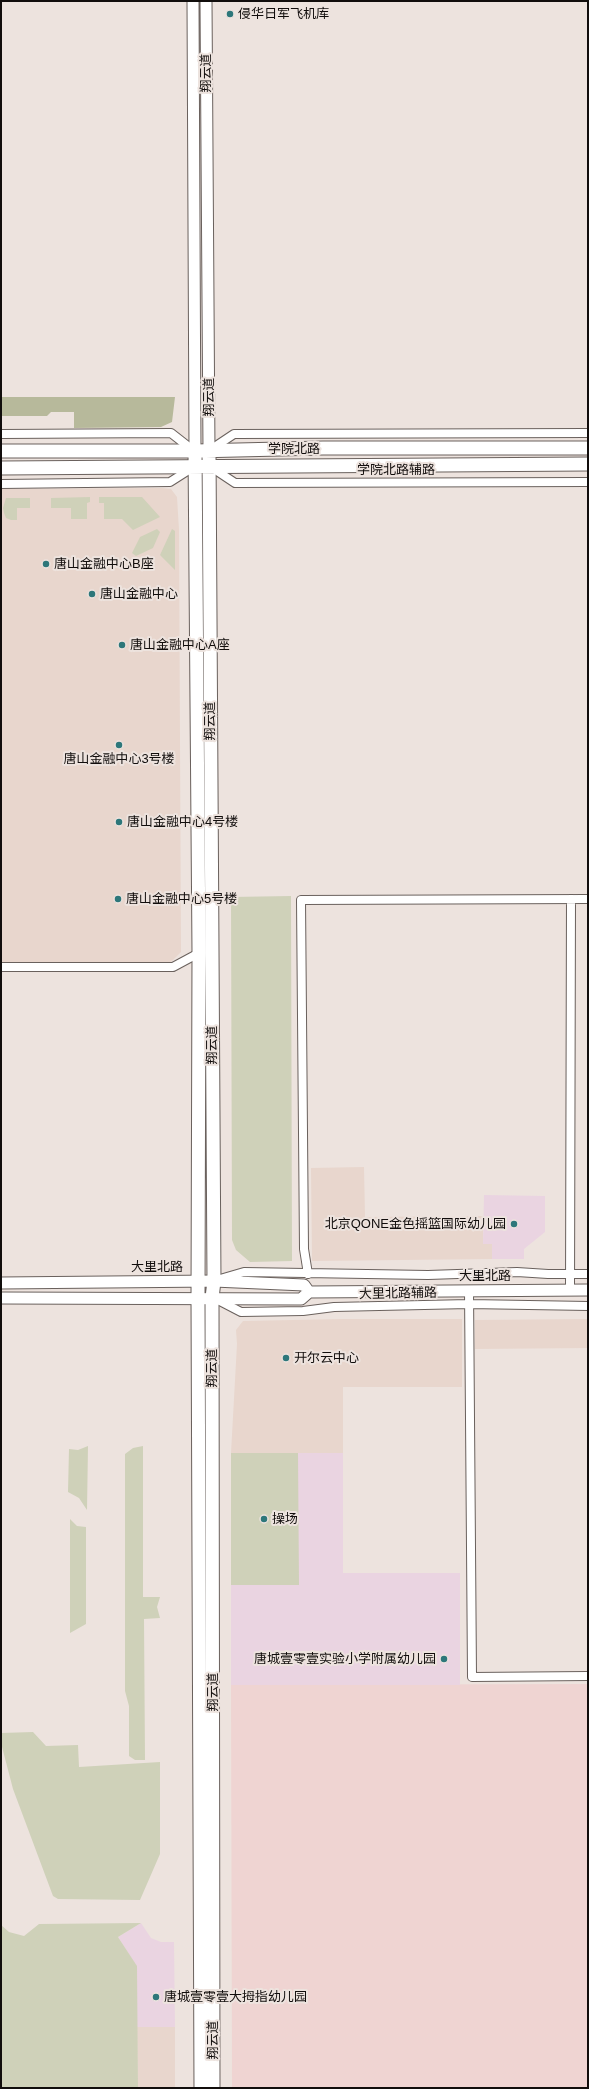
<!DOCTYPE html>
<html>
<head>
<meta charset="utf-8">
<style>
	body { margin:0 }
	#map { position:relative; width:589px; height:2089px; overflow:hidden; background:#ede3de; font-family:Helvetica,sans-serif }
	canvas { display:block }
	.frame { position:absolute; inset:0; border:2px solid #110d0c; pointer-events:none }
</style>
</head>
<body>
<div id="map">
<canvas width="589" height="2089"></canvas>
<div class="frame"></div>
</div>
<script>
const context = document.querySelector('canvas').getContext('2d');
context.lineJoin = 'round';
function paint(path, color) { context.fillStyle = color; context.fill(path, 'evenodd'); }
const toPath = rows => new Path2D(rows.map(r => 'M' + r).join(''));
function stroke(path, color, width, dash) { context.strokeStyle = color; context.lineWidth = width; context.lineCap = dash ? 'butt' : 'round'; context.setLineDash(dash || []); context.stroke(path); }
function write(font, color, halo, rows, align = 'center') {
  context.font = font + ' Helvetica,"Noto Sans SC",sans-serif'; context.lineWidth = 4; context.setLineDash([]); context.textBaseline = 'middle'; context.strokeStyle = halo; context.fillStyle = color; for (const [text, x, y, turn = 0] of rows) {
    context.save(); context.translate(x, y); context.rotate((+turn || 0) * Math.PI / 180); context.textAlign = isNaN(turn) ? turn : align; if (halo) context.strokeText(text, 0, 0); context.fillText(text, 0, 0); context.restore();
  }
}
paint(toPath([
	[162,488,171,489,177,497,179,530,181,952,170,963,1,963,1,489],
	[364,1167,365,1217,483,1216,483,1243,492,1244,492,1259,312,1261,311,1168],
	[343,1319,462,1319,462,1387,343,1387,343,1453,231,1453,237,1344,236,1330,243,1321],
	[588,1319,588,1348,475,1349,475,1320],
	[137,2027,175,2027,175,2088,138,2088]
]), '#e8d6cd');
paint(toPath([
	[588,1684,588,2088,232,2088,231,1685]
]), '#efd4d2');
paint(toPath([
	[484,1195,545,1196,545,1232,524,1249,524,1259,492,1259,492,1244,483,1244],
	[231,1453,343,1453,343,1573,460,1573,460,1685,231,1685],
	[141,1923,151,1938,161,1942,174,1942,175,2027,137,2027,137,1967,118,1937]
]), '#ead4e1');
paint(toPath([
	[90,497,90,502,87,503,87,519,71,519,71,508,51,508,51,498],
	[99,497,142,497,160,517,133,530,122,519,104,519,104,503,99,503],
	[6,498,30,498,30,508,17,508,17,520,11,520,6,518,4,513,3,508],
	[157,529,160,532,153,548,136,556,132,553,140,537],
	[172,529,175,531,175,570,160,555],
	[291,896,292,1261,250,1262,236,1250,232,1240,231,897],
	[88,1446,87,1510,79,1498,68,1492,69,1449,78,1450],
	[143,1446,143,1597,160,1597,157,1607,160,1618,144,1619,145,1760,135,1760,129,1756,129,1706,125,1691,125,1454,133,1448],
	[231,1453,298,1453,299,1585,231,1585],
	[70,1519,77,1526,86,1527,86,1624,70,1633],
	[33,1732,46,1746,78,1745,79,1767,160,1762,160,1854,140,1900,58,1899,53,1896,13,1789,1,1743,1,1733],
	[141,1923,118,1937,137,1966,138,2088,1,2088,1,1925,9,1932,24,1936,39,1924]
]), '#cfd1b9');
paint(toPath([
	[1,397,175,397,172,422,161,427,74,428,74,412,51,412,47,416,1,416]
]), '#b7b99b');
const minor = toPath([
	[1,434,171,433,194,451],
	[210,450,234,434,588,433],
	[211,467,235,483,588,482],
	[1,484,170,482,192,468],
	[1,967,173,967,199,953],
	[308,1274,304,1249,301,900,588,899],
	[220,1279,244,1272,428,1275,517,1272,548,1274,588,1274],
	[469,1290,472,1677,588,1676],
	[570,1290,571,899],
	[216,1299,241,1312,303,1311,334,1307,469,1304,588,1306]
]);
const secondary = toPath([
	[193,1,195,451],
	[206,1,209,451],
	[1,1283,214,1281,304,1285,309,1292],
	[1,1298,301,1299,309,1292,588,1290]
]);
const primary = toPath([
	[1,451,195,451,323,448,588,448],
	[195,451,199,953,198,1298,201,2088],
	[209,451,214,1281,212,1298,213,2088],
	[1,468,588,464]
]);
stroke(minor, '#6a615d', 10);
stroke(secondary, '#6a615d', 13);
stroke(primary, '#6a615d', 15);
stroke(minor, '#fff', 8);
stroke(secondary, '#fff', 11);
stroke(primary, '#fff', 13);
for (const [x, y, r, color] of [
	[230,14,4,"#2d777a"],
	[46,564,4,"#2d777a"],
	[92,594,4,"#2d777a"],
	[122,645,4,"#2d777a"],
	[119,745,4,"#2d777a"],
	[119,822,4,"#2d777a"],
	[118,899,4,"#2d777a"],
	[514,1224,4,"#2d777a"],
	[286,1358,4,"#2d777a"],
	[264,1519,4,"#2d777a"],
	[444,1659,4,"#2d777a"],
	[156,1997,4,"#2d777a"]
]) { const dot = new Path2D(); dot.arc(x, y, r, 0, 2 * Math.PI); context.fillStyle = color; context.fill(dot); stroke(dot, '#ede3de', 1.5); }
write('13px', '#110d0c', '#ede3de', [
	["侵华日军飞机库",238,14],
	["唐山金融中心B座",54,564],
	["唐山金融中心",100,594],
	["唐山金融中心A座",130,645],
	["唐山金融中心3号楼",119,759,"center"],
	["唐山金融中心4号楼",127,822],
	["唐山金融中心5号楼",126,899],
	["北京QONE金色摇篮国际幼儿园",506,1224,"right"],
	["开尔云中心",294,1358],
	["操场",272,1519],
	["唐城壹零壹实验小学附属幼儿园",436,1659,"right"],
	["唐城壹零壹大拇指幼儿园",164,1997]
], 'left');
write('13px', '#110d0c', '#ede3de', [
	["翔云道",206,73,-90],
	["翔云道",209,397,-90],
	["学院北路",294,449],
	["学院北路辅路",396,470],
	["翔云道",210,721,-90],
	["翔云道",212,1045,-90],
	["大里北路",157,1267],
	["大里北路",485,1276],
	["大里北路辅路",398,1294,-1],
	["翔云道",212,1368,-90],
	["翔云道",213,1692,-90],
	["翔云道",213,2040,-90]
]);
</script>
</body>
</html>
